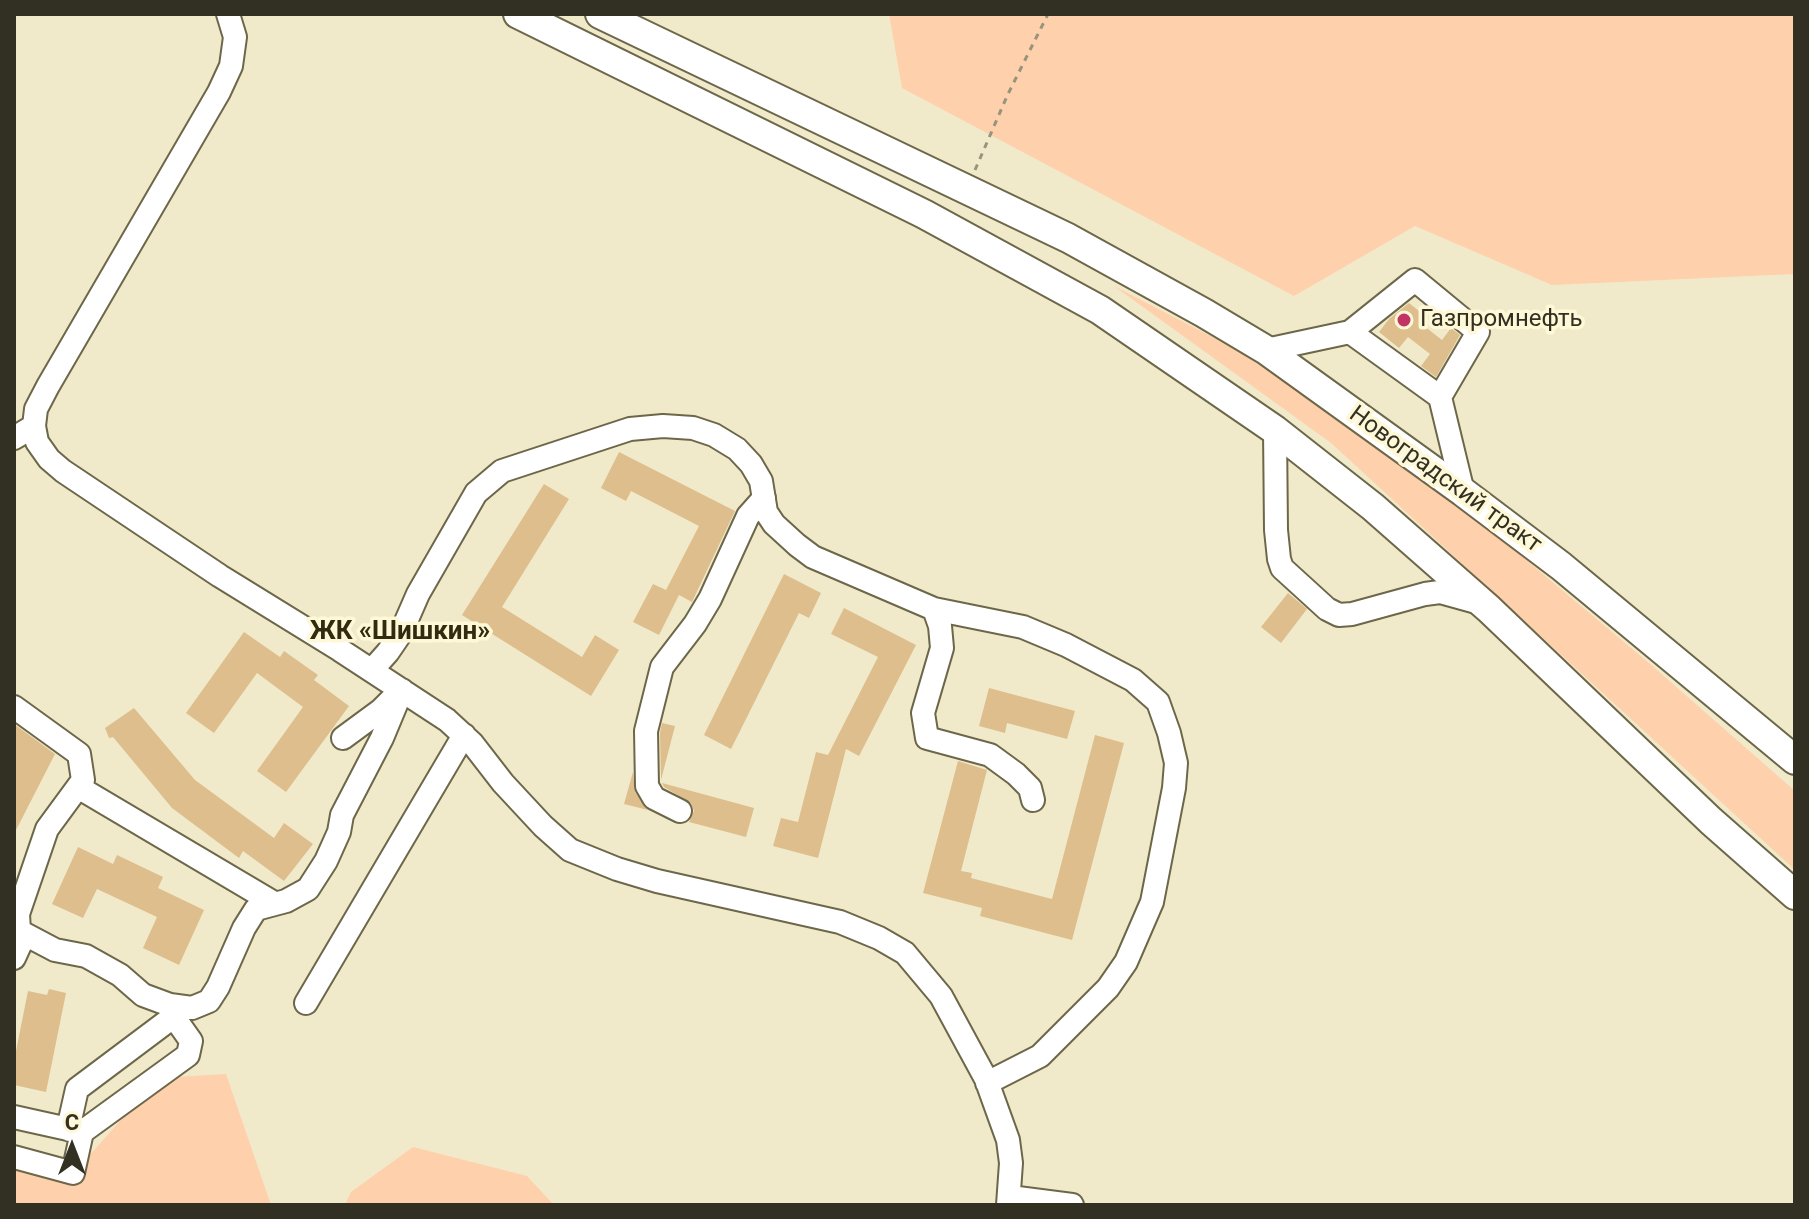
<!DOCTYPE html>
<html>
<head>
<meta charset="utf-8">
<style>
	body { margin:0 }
	#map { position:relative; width:1809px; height:1219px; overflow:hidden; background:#f1eaca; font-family:Roboto,sans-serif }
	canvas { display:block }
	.frame { position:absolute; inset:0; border:16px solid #323023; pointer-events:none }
	.north { position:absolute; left:32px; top:1107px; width:80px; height:80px; -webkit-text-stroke:6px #fef8d7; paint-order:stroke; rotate:0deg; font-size:22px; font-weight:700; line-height:32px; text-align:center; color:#323023 }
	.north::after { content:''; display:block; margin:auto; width:28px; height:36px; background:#323023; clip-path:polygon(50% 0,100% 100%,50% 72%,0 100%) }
</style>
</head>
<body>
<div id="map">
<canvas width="1809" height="1219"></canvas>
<div class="frame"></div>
<div class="north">С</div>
</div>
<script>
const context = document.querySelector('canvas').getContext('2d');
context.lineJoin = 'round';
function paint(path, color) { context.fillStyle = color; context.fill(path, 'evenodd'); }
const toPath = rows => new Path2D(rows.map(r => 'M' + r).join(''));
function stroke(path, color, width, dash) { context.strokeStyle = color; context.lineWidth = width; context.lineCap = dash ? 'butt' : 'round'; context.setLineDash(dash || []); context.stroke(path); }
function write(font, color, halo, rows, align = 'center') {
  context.font = font + ' Roboto,sans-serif'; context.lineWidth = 7; context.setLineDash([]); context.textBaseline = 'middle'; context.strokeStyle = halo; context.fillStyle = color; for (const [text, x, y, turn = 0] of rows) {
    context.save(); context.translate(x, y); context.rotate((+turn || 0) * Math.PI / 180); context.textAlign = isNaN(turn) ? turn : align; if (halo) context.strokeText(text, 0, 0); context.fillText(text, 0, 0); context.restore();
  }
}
paint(toPath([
	[889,14,1795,14,1795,274,1552,285,1415,226,1294,296,902,88],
	[1114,286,1226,344,1337,413,1488,528,1649,663,1795,791,1795,870,1331,443],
	[226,1074,271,1205,14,1205,14,1160,80,1166,158,1078],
	[413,1147,527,1176,554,1205,345,1205,351,1192]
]), '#fed0ab');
paint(toPath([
	[1409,303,1424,315,1419,322,1442,340,1451,328,1460,335,1436,377,1421,366,1430,354,1408,337,1399,348,1379,332,1389,319],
	[619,452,735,511,692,602,679,595,659,635,633,622,653,584,666,590,699,526,631,491,626,501,601,488],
	[544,484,569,499,502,607,582,657,595,635,619,650,591,696,462,615],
	[784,574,821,593,809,618,799,613,731,749,704,735],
	[1288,593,1307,609,1281,643,1261,627],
	[844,608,916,645,859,756,846,749,818,858,773,846,781,818,798,822,816,752,828,755,878,657,831,634],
	[244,632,280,657,284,651,318,675,314,680,349,706,286,792,257,771,303,707,257,673,214,733,186,713],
	[989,688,1075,711,1067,739,1007,723,1005,733,979,726],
	[134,708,195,780,274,838,284,823,313,844,284,881,243,851,239,858,172,808,113,737,109,738,105,728],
	[662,723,675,726,661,780,660,733],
	[14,724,55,754,14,834],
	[1095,735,1124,743,1072,940,980,916,982,908,923,893,958,761,987,770,961,871,972,873,971,878,1052,899],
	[633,772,635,792,648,810,624,804],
	[662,783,754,808,746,837,689,822,694,811,691,803,664,787],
	[78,847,113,864,117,855,163,877,158,888,204,910,179,965,143,948,157,917,97,889,83,918,52,904],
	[49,989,66,993,46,1092,14,1085,14,1061,28,991,47,995]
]), '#ddbe8c');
const minor = toPath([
	[228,14,235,37,231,66,219,92,48,386,36,409,34,426,37,442,49,459,63,471,220,576,340,650,447,720,472,743,503,783,543,826,570,850,617,869,657,881,840,922,879,938,905,953,941,996,986,1079,1008,1140,1011,1163,1008,1205],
	[1350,332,1415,280,1478,332,1440,397],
	[1266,350,1350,332,1440,397,1463,492],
	[1275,430,1276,530,1279,559,1282,568,1327,609,1339,615,1352,614,1425,594,1440,592,1476,602],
	[14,438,34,426],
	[934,609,1023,627,1066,645,1133,680,1158,702,1169,733,1176,763,1174,788,1152,902,1126,962,1108,988,1040,1056,987,1083],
	[372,670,388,652,401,633,418,594,476,493,502,471,630,429,663,426,693,428,714,435,737,449,751,464,761,481,766,512,774,524,797,545,813,557,934,609,940,626,942,648,923,713,927,738,990,755,1016,774,1030,788,1033,800],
	[14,707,79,754,83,780,47,829,18,914,19,931,55,950,86,956,120,975,143,995,170,1005,192,1008,209,1001,218,987,244,928,256,909,286,901,308,889,326,861,339,832,342,815,382,738,402,690],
	[343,738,381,710,395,696],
	[78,787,274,903],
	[680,811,654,798,647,786,646,731,662,667,695,624,710,599,748,516,764,498],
	[14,958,25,934],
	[306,1003,464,735],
	[14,1117,68,1129,77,1089,185,1008],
	[82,1132,188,1055,191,1041,174,1017],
	[14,1157,73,1173,82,1132,70,1130],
	[1010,1197,1072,1205]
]);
const major = toPath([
	[518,14,924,214,1100,310,1275,430,1373,507,1489,609,1711,821,1795,895],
	[600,14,1068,238,1204,313,1266,350,1463,492,1561,566,1795,760]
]);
stroke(minor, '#6d674a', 26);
stroke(major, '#6d674a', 32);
stroke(toPath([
	[975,170,1008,94,1048,14]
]), '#98937c', 3, [6, 6]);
stroke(minor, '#fff', 22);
stroke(major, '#fff', 28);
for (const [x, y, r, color] of [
	[1404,320,8,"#c13463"]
]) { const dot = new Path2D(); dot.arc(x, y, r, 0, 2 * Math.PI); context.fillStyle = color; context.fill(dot); stroke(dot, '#fef8d7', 3); }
write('24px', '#323023', '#fef8d7', [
	["Газпромнефть",1420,320]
], 'left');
write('24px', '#323023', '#fef8d7', [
	["Новоградский тракт",1445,480,36]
]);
write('bold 26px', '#312b10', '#fef8d7', [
	["ЖК «Шишкин»",400,632]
]);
</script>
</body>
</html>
